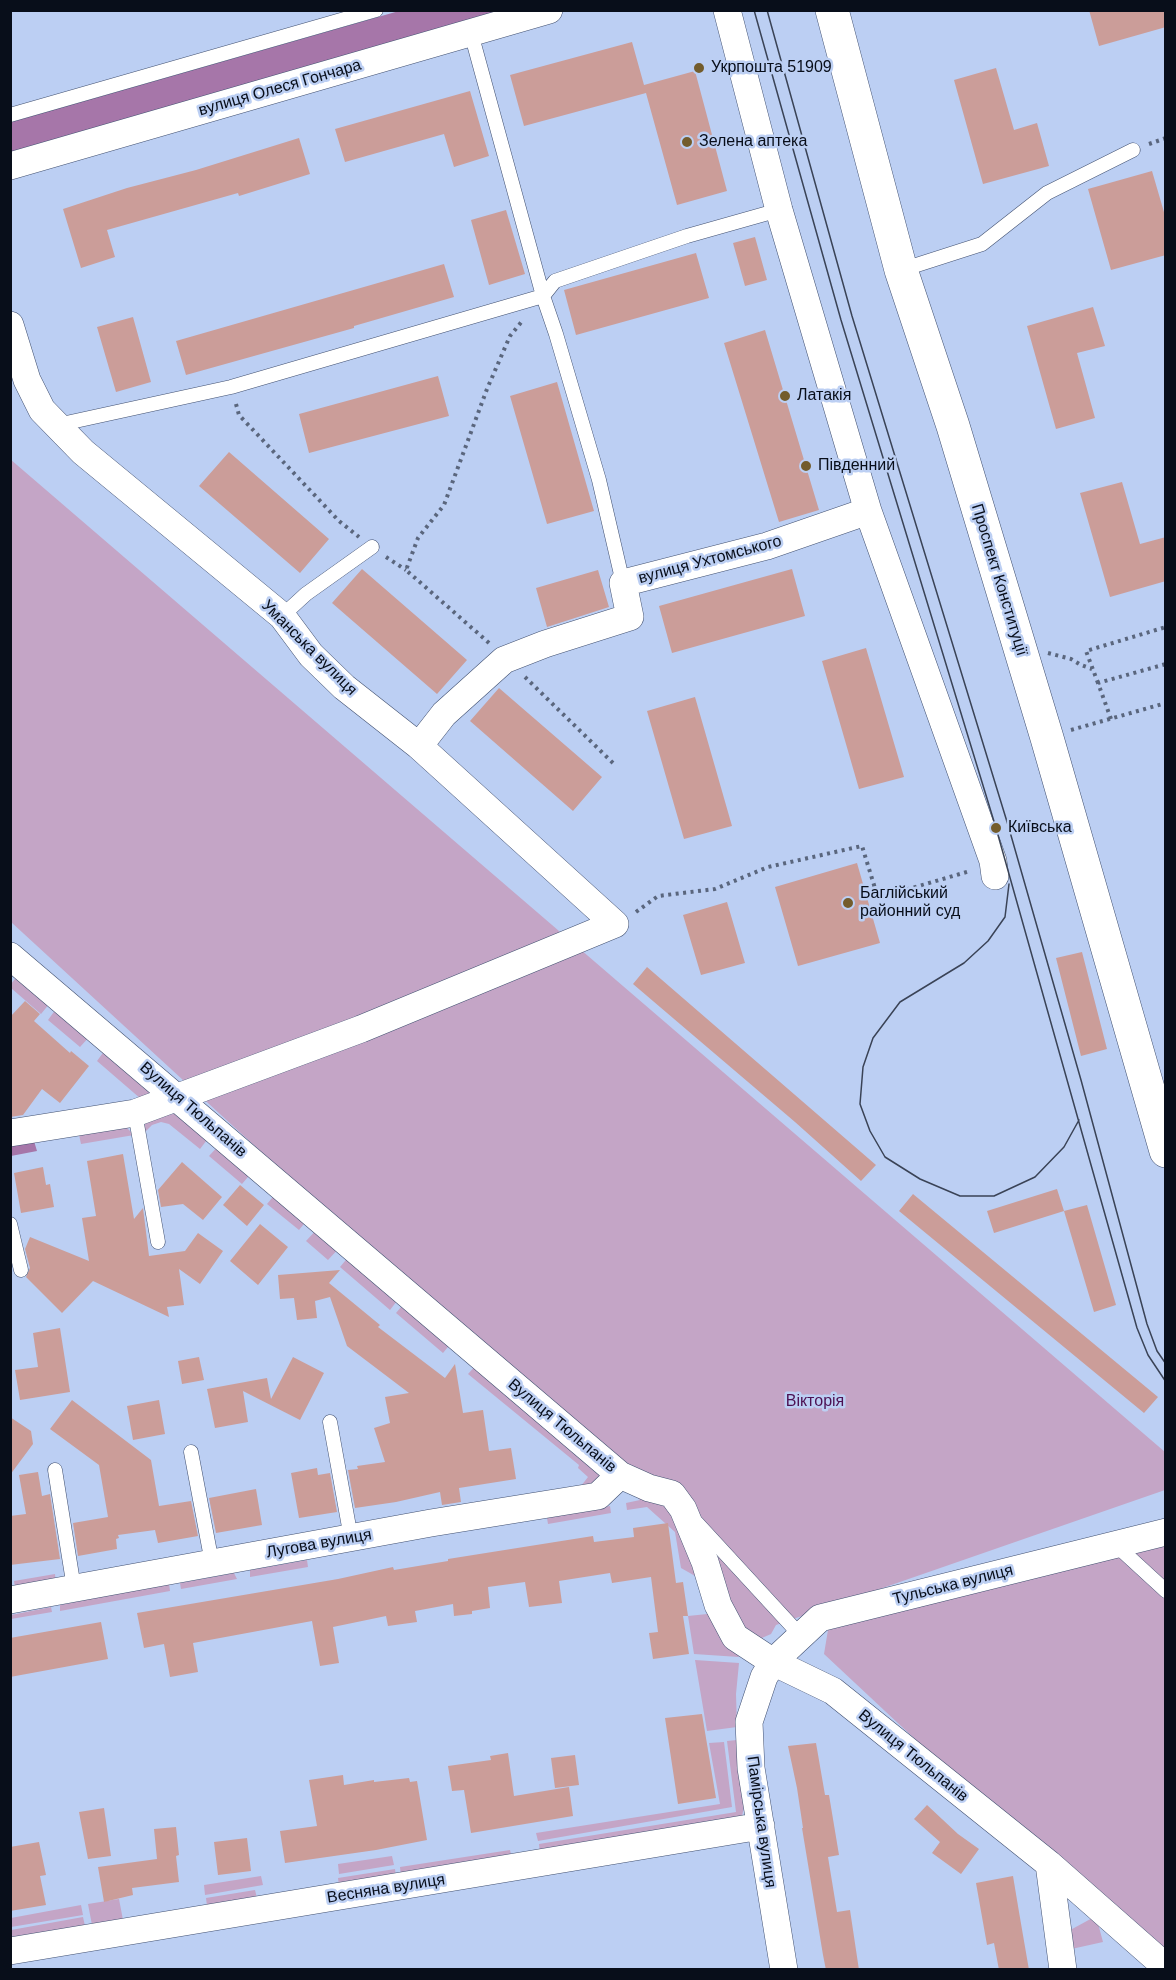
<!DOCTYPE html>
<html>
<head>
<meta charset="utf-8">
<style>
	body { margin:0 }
	#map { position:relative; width:1176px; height:1980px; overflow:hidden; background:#bccff3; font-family:Arial,sans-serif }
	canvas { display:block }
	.frame { position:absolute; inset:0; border:12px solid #080e1a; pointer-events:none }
</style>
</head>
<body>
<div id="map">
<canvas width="1176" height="1980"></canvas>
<div class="frame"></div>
</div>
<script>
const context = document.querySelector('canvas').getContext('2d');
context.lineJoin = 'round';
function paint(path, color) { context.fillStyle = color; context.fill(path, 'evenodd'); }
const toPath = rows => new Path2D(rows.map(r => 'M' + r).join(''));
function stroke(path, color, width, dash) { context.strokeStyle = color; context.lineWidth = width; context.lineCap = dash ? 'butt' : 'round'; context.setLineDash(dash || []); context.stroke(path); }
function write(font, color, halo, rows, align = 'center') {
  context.font = font + ' Arial,sans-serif'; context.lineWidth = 5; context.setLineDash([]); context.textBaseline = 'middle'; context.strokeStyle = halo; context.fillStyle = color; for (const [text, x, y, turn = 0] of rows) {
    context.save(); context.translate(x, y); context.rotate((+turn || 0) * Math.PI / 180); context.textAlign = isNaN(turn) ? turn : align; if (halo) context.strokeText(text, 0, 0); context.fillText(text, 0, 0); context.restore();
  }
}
paint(toPath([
	[10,459,1165,1452,1165,1490,776,1625,771,1634,755,1641,704,1581,681,1568,675,1532,647,1507,627,1510,626,1503,640,1500,11,922],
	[18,975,50,1003,41,1014,11,988,11,984],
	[56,1009,90,1036,80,1047,48,1020],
	[105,1050,157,1091,141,1099,97,1061],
	[182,1113,210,1136,200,1149,169,1124,161,1122,152,1125,145,1132,144,1125,149,1120,165,1115],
	[126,1127,134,1135,81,1144,78,1130],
	[220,1144,253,1171,242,1184,209,1156],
	[277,1192,308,1219,299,1230,267,1204],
	[319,1227,341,1246,328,1260,306,1241],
	[350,1255,400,1297,390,1310,340,1267],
	[406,1301,452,1342,443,1353,396,1313],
	[478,1363,602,1472,600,1480,588,1491,581,1486,588,1477,578,1468,579,1465,468,1374],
	[610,1506,611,1513,548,1524,547,1518],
	[1165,1540,1165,1959,1024,1841,824,1654,828,1630],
	[307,1560,308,1567,250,1577,250,1570],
	[234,1573,237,1579,181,1589,180,1583],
	[55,1574,56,1586,16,1594,14,1581],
	[169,1583,170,1591,60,1611,60,1605],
	[51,1607,52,1612,11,1619,11,1615],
	[717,1613,739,1657,694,1654,688,1616],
	[695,1660,739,1663,736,1694,737,1727,707,1731],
	[737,1740,745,1803,742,1816,540,1854,539,1844,736,1812,727,1741],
	[724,1742,732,1807,538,1841,536,1833,720,1804,709,1743],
	[510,1850,512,1859,401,1877,400,1867],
	[392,1856,394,1865,339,1874,338,1864],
	[395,1869,396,1877,339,1886,338,1878],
	[261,1876,263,1885,205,1895,204,1885],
	[255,1890,257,1898,207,1906,206,1898],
	[119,1899,123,1920,92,1925,88,1904],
	[81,1905,83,1915,11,1927,11,1918],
	[1096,1916,1103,1942,1067,1950,1063,1934],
	[83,1917,85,1926,13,1939,11,1930]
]), '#c4a5c6');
paint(toPath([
	[399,11,510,11,11,154,11,122],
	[34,1141,37,1151,11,1156,11,1145]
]), '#a676a9');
paint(toPath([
	[1089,10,1166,10,1166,27,1099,46],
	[632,42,644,85,695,71,727,191,677,205,646,93,524,126,510,75],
	[996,68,1014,130,1037,123,1049,166,983,184,954,80],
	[470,91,489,156,454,167,444,134,345,162,335,129],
	[299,138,310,174,239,196,238,193,107,230,115,257,81,268,63,209,127,188,196,170],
	[1152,171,1166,219,1166,255,1111,270,1088,189],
	[506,210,525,274,489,285,471,220],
	[755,237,767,280,745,286,733,243],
	[696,253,709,298,576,335,564,290],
	[444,264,454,297,354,326,354,328,186,375,176,341],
	[1093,307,1105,346,1077,353,1095,418,1056,429,1027,326],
	[133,317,151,382,116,392,97,327],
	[765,330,819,510,779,522,724,343],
	[438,376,449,416,309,453,299,414],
	[557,382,594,511,547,524,510,396],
	[229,452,329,539,300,573,199,486],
	[1122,482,1140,544,1166,537,1166,581,1110,597,1080,493],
	[362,569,467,660,437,694,332,603],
	[792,569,805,616,672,653,659,606],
	[598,570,609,607,547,627,536,588],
	[866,648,904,777,859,789,822,661],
	[499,688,602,777,573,811,470,721],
	[695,697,732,826,684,839,647,711],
	[857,863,880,943,798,966,775,887],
	[727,902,745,963,701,975,683,915],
	[1082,952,1107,1049,1081,1056,1056,958],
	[647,967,876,1165,861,1181,795,1122,633,984],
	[25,1001,40,1014,34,1021,70,1053,71,1051,89,1066,60,1103,42,1089,23,1115,10,1117,10,1017],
	[123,1154,134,1219,143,1208,149,1256,185,1251,198,1233,223,1251,200,1284,179,1269,184,1305,167,1307,169,1317,93,1281,62,1313,26,1277,30,1268,25,1249,30,1237,89,1261,82,1218,96,1216,87,1161],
	[182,1162,222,1197,203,1220,183,1204,161,1207,158,1190],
	[43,1167,46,1185,50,1184,54,1207,21,1213,14,1173],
	[240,1185,264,1205,247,1226,223,1205],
	[1057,1189,1064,1211,994,1233,987,1211],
	[913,1194,1158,1397,1144,1413,899,1211],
	[1087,1205,1116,1305,1094,1312,1064,1211],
	[260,1224,288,1247,258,1285,230,1261],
	[340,1270,329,1283,380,1325,378,1327,445,1378,455,1364,463,1413,483,1410,489,1451,511,1448,516,1479,459,1488,461,1502,442,1505,440,1492,396,1502,355,1508,348,1470,358,1469,357,1466,385,1462,374,1428,390,1423,385,1397,409,1393,347,1346,330,1297,315,1301,317,1318,297,1320,294,1298,280,1299,278,1275],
	[60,1328,70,1392,20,1400,15,1370,38,1367,33,1333],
	[199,1357,204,1380,182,1384,178,1361],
	[293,1357,324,1373,300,1420,243,1391,248,1422,215,1428,207,1389,267,1378,271,1399],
	[72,1400,151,1460,159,1506,191,1501,198,1536,158,1543,155,1530,118,1535,119,1538,116,1539,117,1549,78,1556,73,1523,108,1517,99,1465,50,1429],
	[159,1400,165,1434,133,1440,127,1406],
	[10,1417,31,1431,33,1444,10,1475],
	[317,1468,318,1475,330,1473,337,1512,299,1518,291,1473],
	[38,1472,42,1496,50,1494,60,1559,10,1565,10,1516,26,1514,19,1475],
	[256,1489,262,1525,216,1533,209,1498],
	[668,1523,676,1583,683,1582,688,1616,683,1616,689,1654,653,1659,649,1633,658,1632,651,1577,612,1583,610,1573,559,1581,562,1603,529,1607,525,1582,488,1587,490,1608,472,1611,472,1614,454,1616,453,1604,415,1611,417,1622,388,1626,386,1616,333,1627,339,1663,320,1666,312,1621,193,1643,198,1672,170,1677,164,1644,144,1648,137,1613,338,1579,393,1567,394,1570,448,1561,448,1559,593,1536,594,1542,634,1537,633,1528],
	[101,1622,108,1659,10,1677,10,1638],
	[702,1714,716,1798,678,1804,665,1718],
	[816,1743,825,1795,829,1795,839,1855,828,1857,837,1912,850,1910,859,1970,826,1970,823,1955,802,1828,803,1828,797,1788,788,1746],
	[508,1753,514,1796,569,1787,573,1816,471,1833,464,1790,452,1791,448,1766,491,1760,490,1756],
	[575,1755,579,1785,555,1788,551,1758],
	[343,1775,344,1785,374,1780,374,1782,409,1778,410,1782,417,1781,427,1840,376,1850,285,1863,280,1831,317,1826,309,1780],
	[927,1805,958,1834,979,1849,961,1874,932,1853,940,1842,914,1819],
	[104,1808,111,1856,88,1859,79,1812],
	[176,1827,179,1855,176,1856,179,1882,132,1888,133,1895,104,1902,98,1867,157,1859,154,1829],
	[247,1838,251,1871,218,1875,214,1842],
	[39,1842,46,1875,40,1876,46,1905,10,1911,10,1847],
	[1013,1876,1019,1912,1029,1970,999,1970,994,1943,987,1945,976,1883]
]), '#cb9d99');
const service = toPath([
	[471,33,543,296,556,334,599,480,623,583],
	[10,115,376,10],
	[901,270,982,244,1047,193,1133,150],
	[57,425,231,387,543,296,555,281,687,236,779,210],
	[282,616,306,594,372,547],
	[135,1113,158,1242],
	[10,1224,21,1270],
	[330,1422,351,1538],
	[191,1452,212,1563],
	[55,1470,74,1588],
	[697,1523,801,1636],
	[1117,1546,1166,1591]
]);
const minor = toPath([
	[727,10,779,210,868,511,993,861,995,876],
	[10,166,549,10],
	[10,325,27,380,42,410,83,452,282,616,311,655,344,687,419,746,615,924,361,1029,135,1113,10,1133],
	[419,746,444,714,504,660,545,644,630,617,623,583,767,546,868,511],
	[10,956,620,1475,649,1488,672,1494,683,1509,705,1562,718,1605,735,1637,773,1662,833,1691,1049,1864,1166,1967],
	[10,1600,431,1523,598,1496,620,1475],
	[1049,1864,1063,1970],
	[10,1951,761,1826],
	[784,1970,751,1768,749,1722,764,1677,773,1662,820,1618,1166,1532]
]);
const tertiary = toPath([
	[832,10,901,270,953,426,1047,738,1166,1151]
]);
stroke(service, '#425171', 15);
stroke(minor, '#425171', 28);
stroke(tertiary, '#425171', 34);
stroke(toPath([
	[1149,144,1166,138],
	[236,404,239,415,339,521,359,537],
	[386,557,406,570],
	[489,643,406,570,418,538,444,505,487,389,510,336,523,320],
	[1048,653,1071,659,1081,665,1092,669],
	[525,677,614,764],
	[1098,683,1086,651,1166,627],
	[1111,719,1098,683,1166,664],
	[1071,730,1166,703],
	[636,912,658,896,715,889,768,867,862,846,878,898,970,871]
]), '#5a667d', 4, [3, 4.5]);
stroke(service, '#fff', 14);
stroke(minor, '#fff', 27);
stroke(tertiary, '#fff', 33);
stroke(toPath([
	[754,10,841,320,996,828,1137,1328,1148,1355,1166,1382],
	[767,10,852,316,1008,825,1081,1080,1147,1324,1157,1351,1166,1364],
	[1009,884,1005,917,988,941,964,963,900,1002,873,1038,863,1067,860,1104,870,1131,885,1157,920,1179,960,1196,994,1196,1035,1177,1064,1147,1079,1120]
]), '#3a4356', 1.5);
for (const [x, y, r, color] of [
	[699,68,6,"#735c2c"],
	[687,142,6,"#735c2c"],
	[785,396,6,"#735c2c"],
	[806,466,6,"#735c2c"],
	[996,828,6,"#735c2c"],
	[848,903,6,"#735c2c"]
]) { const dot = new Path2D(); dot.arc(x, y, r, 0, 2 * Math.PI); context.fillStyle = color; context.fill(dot); stroke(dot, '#bccff3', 2); }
write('16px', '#080e1a', '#bccff3', [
	["Укрпошта 51909",711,68],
	["Зелена аптека",699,142],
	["Латакія",797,396],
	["Південний",818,466],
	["Київська",1008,828],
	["Баглійський",860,894],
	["районний суд",860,912]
], 'left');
write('16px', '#080e1a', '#bccff3', [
	["вулиця Олеся Гончара",280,88,-16],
	["вулиця Ухтомського",710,560,-15],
	["Проспект Конституції",999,580,73],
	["Уманська вулиця",309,648,45],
	["Вулиця Тюльпанів",193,1110,41],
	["Вулиця Тюльпанів",562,1426,40],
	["Лугова вулиця",319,1544,-10],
	["Тульська вулиця",953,1585,-14],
	["Вулиця Тюльпанів",913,1756,39],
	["Памірська вулиця",761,1822,82],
	["Весняна вулиця",386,1889,-9]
]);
write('16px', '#4c1052', '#bccff3', [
	["Вікторія",815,1402]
]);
</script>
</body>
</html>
